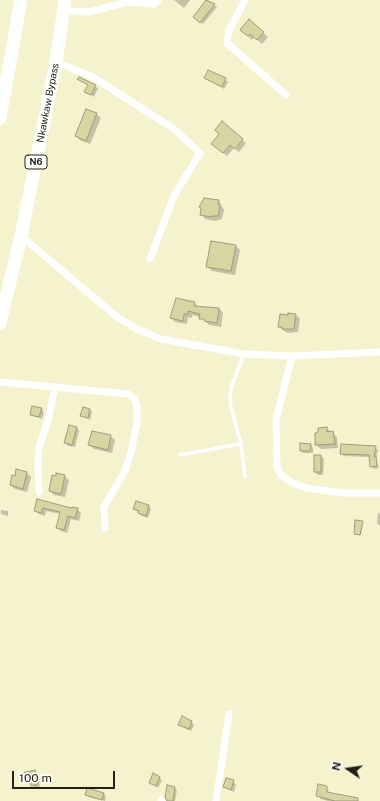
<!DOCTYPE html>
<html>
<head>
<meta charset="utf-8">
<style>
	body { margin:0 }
	#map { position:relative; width:380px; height:801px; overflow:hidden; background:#f5f2ce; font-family:"Public Sans",sans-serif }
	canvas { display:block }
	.north { position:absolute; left:328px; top:749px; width:40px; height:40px; -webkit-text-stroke:3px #fff; paint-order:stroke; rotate:283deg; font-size:11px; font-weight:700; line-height:16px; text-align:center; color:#212013 }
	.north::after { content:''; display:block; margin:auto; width:14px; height:18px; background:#212013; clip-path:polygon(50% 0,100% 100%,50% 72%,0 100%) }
	.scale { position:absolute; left:12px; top:771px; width:103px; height:18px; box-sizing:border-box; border:2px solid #212013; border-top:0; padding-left:5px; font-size:12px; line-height:14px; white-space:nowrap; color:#212013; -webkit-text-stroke:3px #fff; paint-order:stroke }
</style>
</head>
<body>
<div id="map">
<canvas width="380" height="801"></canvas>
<div class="north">N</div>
<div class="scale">100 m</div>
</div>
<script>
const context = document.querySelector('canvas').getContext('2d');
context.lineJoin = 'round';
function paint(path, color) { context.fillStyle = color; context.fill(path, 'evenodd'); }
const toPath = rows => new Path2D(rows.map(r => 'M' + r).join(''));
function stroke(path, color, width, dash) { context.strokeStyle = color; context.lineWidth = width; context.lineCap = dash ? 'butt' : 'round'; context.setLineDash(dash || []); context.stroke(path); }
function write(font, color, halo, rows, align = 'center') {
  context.font = font + ' "Public Sans",sans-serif'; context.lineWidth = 3.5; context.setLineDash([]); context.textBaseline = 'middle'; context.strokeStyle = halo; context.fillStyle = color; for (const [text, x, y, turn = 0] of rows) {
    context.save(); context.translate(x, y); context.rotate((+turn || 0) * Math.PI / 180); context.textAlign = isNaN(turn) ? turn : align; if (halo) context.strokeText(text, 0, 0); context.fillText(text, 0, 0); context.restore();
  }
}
paint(toPath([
	[174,0,190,0,184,8],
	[207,0,217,7,203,24,195,17],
	[249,20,268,37,262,44,254,37,252,40,245,34],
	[205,78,225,79,228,82,224,89],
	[78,79,98,88,94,97,86,92,89,86],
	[96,114,101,118,90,144,80,140,76,136],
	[242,140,246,143,239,152,234,148,227,156,216,147],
	[219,201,224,210,222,219,215,221,205,219,201,214],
	[212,242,236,246,240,250,235,275,212,271,207,266],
	[194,303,199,307,219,308,223,313,221,327,209,325,201,317,192,315,192,318,188,317,187,324,175,322,171,318],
	[289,314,296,315,300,319,298,332,287,333,279,327],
	[41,409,44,412,42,419,31,415],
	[90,410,92,412,90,420,82,416],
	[76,427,79,430,75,447,68,446,66,443],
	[326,428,337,437,338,448,321,449,316,445],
	[110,436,115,440,112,453,94,449,89,445],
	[311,445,313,448,313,453,303,453,301,450],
	[375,447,378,450,376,458,379,468,374,469,371,466,370,457,344,456,341,454],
	[315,456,321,456,324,459,323,475,318,475,315,472],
	[27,473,31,477,27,492,15,489,11,485],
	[64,476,69,480,65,497,54,495,50,491],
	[38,501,72,510,77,509,81,513,79,521,71,519,67,533,61,531,57,527,61,514,46,511,45,516,39,514,35,511],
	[149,506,151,509,148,518,142,516,135,509],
	[1,510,8,511,8,516,1,514],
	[378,513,380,514,380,526,377,523],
	[363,522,361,535,356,534,355,533],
	[191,722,194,725,191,731,179,725],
	[35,771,37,774,40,787,34,788,31,782,28,783,25,780],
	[159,778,162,780,158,788,150,782],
	[227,779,236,784,234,792,224,787],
	[326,787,330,794,356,799,358,801,328,801,321,799,317,795],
	[175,788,177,790,175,801,168,801],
	[104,794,106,797,105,801,89,797,86,795]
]), '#0003');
const building = toPath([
	[206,0,215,4,200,23,193,17,206,0],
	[249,19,264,32,257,40,250,34,248,36,240,30,249,19],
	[208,70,226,78,222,87,204,78,208,70],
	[79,77,96,85,91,95,84,92,88,85,77,79,79,77],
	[86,109,97,113,86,141,75,136,86,109],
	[222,121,243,139,235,149,230,145,223,153,211,144,219,134,215,130,222,121],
	[204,198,219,200,218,204,220,205,218,216,211,216,211,217,200,215,201,208,199,207,204,198],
	[211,241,236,245,231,271,206,267,211,241],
	[176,298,195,302,194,306,219,308,217,323,204,321,204,319,199,319,200,314,188,311,188,314,184,314,183,321,170,318,176,298],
	[288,313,296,314,294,329,282,329,282,327,278,327,280,314,288,315,288,313],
	[32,406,42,408,39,417,30,415,32,406],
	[83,407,90,409,88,418,80,416,83,407],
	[69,425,77,427,72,445,64,443,69,425],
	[327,427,327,432,333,431,335,444,315,445,315,433,318,432,318,428,327,427],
	[92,431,111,435,108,450,88,445,92,431],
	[300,443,311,444,310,451,300,451,300,443],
	[341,444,376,446,374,457,376,456,377,466,370,467,369,455,340,454,341,444],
	[314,455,321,455,321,472,314,472,314,455],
	[16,469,27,472,23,489,10,485,12,475,15,476,16,469],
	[56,473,65,475,61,494,49,491,52,475,56,476,56,473],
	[37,499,71,508,72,507,78,508,75,518,68,516,64,530,56,528,60,512,43,508,41,513,34,511,37,499],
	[136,501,149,505,146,516,138,513,139,511,133,509,136,501],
	[355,520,363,521,360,535,354,534,355,520],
	[182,716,192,721,189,729,178,725,182,716],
	[35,770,38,784,31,786,29,780,24,781,22,773,35,770],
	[153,773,160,777,156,786,149,783,153,773],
	[226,778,234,780,231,790,223,787,226,778],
	[318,784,327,786,327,792,358,798,358,801,335,801,316,796,318,784],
	[167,785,175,787,173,801,167,801,165,797,167,785],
	[87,788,104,793,102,800,85,795,87,788]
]);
paint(building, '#d9d5a3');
stroke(building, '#9f9c7b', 1);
stroke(toPath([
	[244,354,232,385,230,396,231,407,241,444,245,477],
	[180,455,241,444]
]), '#fff', 3.5);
stroke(toPath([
	[245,0,229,30,227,43,286,95],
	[64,11,89,12,128,2,154,4,158,0],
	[56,62,93,77,174,129,200,153,174,196,150,259],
	[21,236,117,317,137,329,161,339,244,354,292,356,380,352],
	[292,356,276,420,277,467,282,476,293,483,306,488,344,493,380,493],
	[0,382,128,394,135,399,137,407,137,424,130,456,125,471,104,507,105,528],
	[39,492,38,464,39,447,48,421,55,387],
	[161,800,162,801],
	[216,801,229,714]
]), '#fff', 7);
stroke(toPath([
	[0,118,21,0],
	[0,323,21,236,56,62,65,0]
]), '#fff', 13);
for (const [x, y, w] of [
	[36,162,22]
]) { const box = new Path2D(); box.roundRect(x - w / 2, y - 7, w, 14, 3); context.fillStyle = '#fff'; context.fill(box); stroke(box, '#212013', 1); }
write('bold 9px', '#212013', null, [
	["N6",36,162]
]);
write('10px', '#212013', '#fff', [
	["Nkawkaw Bypass",48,103,-79]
]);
</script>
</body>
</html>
